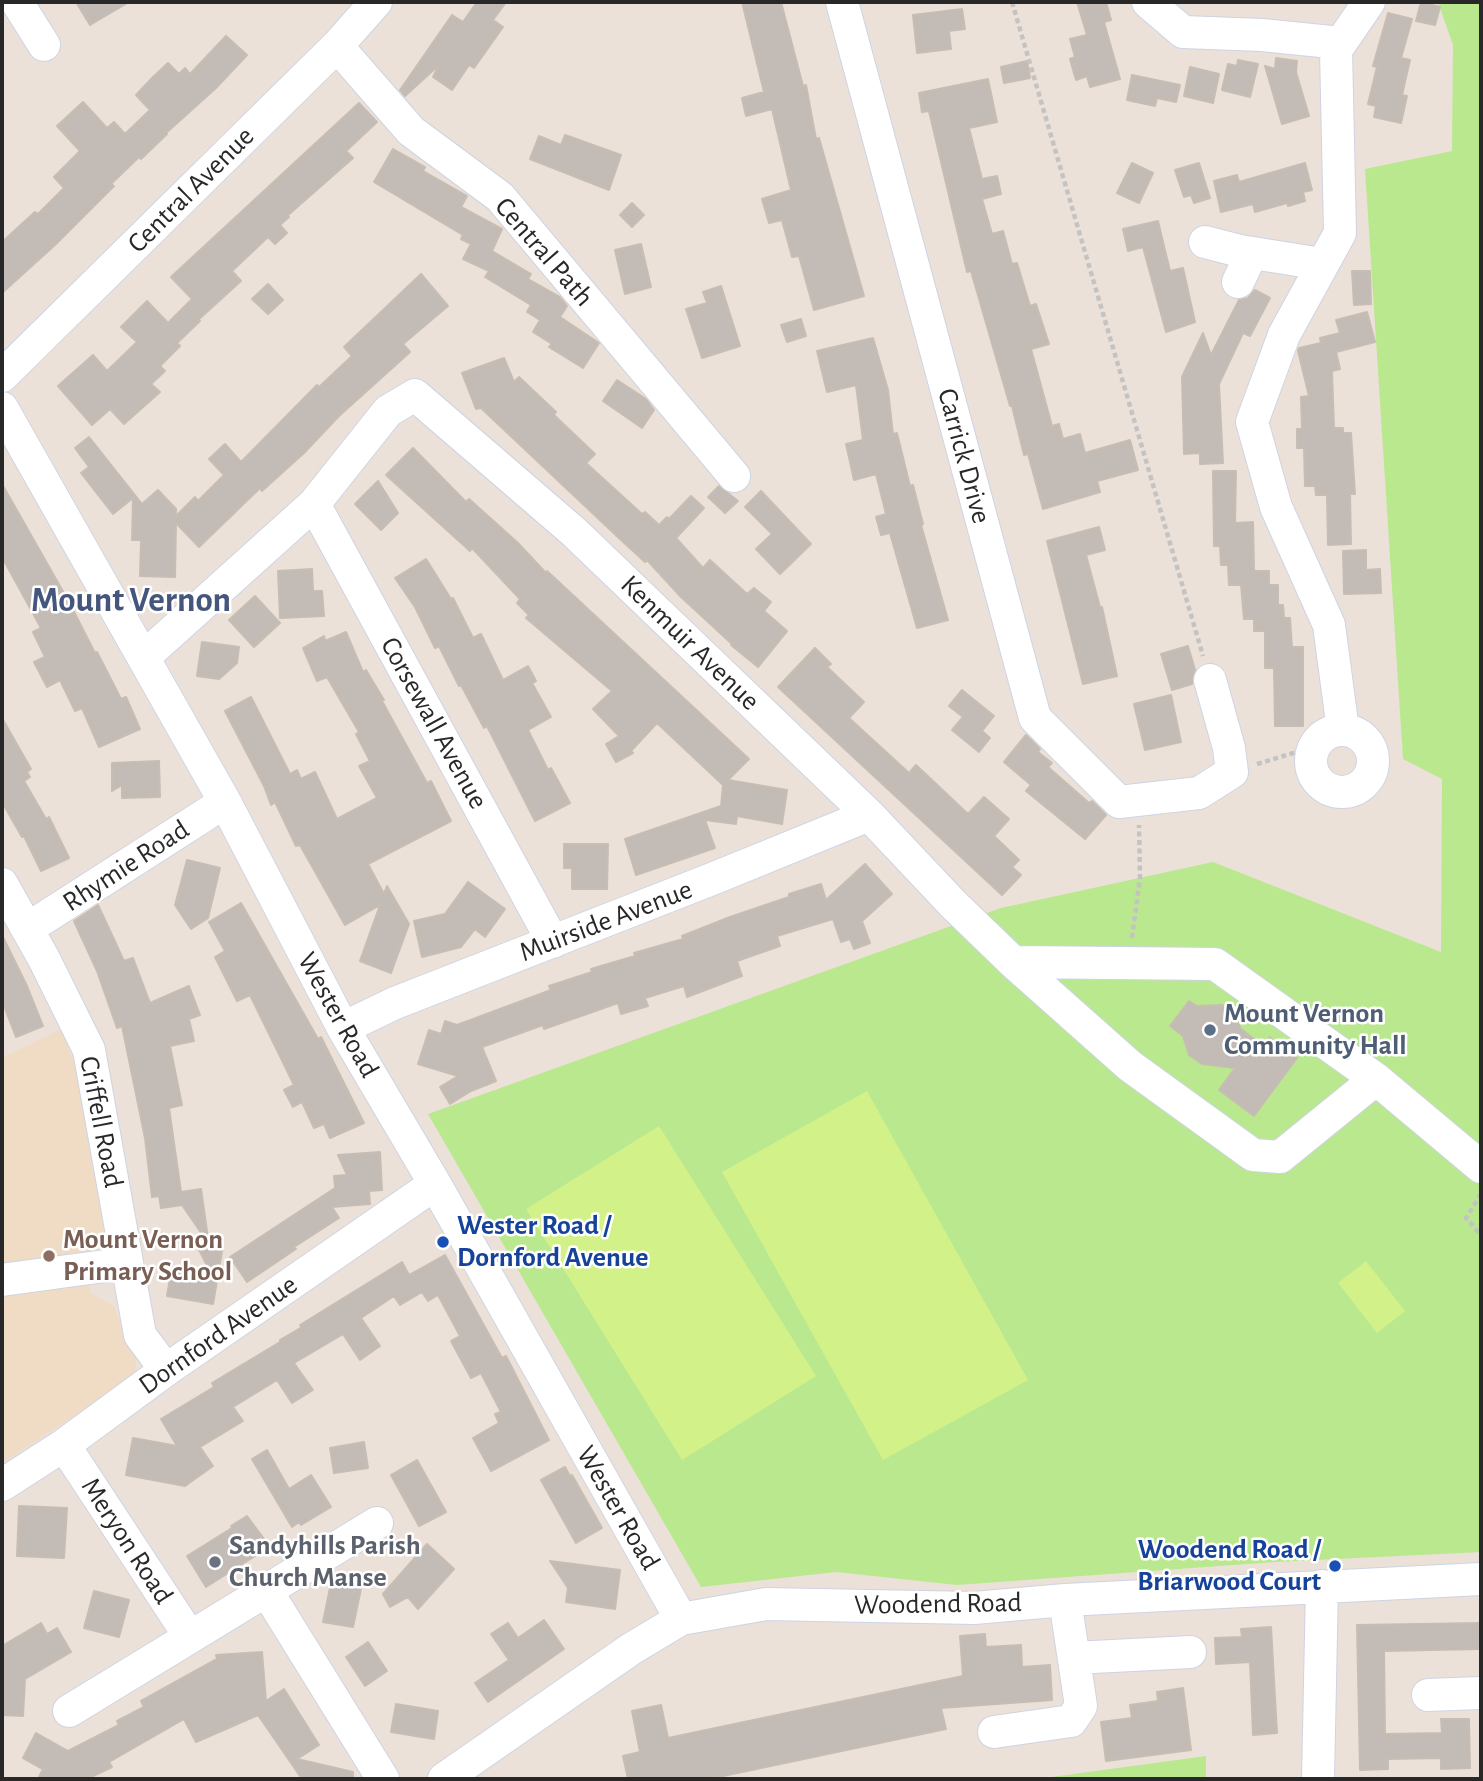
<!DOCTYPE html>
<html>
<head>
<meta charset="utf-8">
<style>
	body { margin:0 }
	#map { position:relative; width:1483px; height:1781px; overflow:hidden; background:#ece1d8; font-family:"Alegreya Sans",sans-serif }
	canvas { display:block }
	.frame { position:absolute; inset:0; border:4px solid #282828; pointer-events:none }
</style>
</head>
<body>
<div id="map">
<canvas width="1483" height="1781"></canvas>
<div class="frame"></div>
</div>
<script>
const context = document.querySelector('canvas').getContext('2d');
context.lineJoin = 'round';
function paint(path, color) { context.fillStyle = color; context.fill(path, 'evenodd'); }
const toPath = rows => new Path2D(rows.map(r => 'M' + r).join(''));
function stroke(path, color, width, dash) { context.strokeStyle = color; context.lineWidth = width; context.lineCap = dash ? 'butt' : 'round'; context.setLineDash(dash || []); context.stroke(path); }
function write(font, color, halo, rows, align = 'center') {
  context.font = font + ' "Alegreya Sans",sans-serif'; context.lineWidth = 5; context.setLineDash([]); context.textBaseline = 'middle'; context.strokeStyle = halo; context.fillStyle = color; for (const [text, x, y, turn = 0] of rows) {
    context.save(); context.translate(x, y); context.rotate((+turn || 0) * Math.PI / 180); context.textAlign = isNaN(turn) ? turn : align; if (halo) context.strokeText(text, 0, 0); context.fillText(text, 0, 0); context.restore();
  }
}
paint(toPath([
	[61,1029,82,1084,106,1244,88,1268,90,1293,115,1307,121,1327,137,1352,135,1376,2,1463,2,1058]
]), '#f0dcc5');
paint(toPath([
	[1438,2,1481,2,1481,1552,1275,1562,957,1585,836,1572,701,1587,428,1114,1001,908,1213,862,1441,952,1442,779,1403,759,1365,169,1452,151,1453,45],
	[1206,1756,1206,1779,1037,1779]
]), '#b9e88f');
paint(toPath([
	[867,1091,1028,1380,883,1460,722,1172],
	[659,1126,816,1376,682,1460,526,1209],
	[1366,1261,1405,1311,1377,1333,1338,1283]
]), '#d3f189');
const building = toPath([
	[76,2,129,2,90,25,76,2],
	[477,2,506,2,493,20,503,27,474,68,469,65,452,90,433,77,439,65,405,96,400,90,452,15,463,22,477,2],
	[742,2,781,2,803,86,806,85,816,139,819,138,864,296,814,310,799,256,792,257,782,220,769,223,762,199,791,190,772,109,746,116,742,98,764,92,742,2],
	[1077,2,1106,2,1111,20,1104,22,1120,79,1090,87,1087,76,1076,80,1070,59,1075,57,1070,39,1087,35,1077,2],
	[1421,2,1440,7,1435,25,1416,21,1421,2],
	[962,9,965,29,949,31,951,49,917,53,913,15,962,9],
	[1388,13,1412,19,1401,58,1410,60,1402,95,1407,96,1401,123,1374,117,1376,106,1368,104,1377,67,1373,66,1388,13],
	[226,36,247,55,216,88,166,133,167,134,141,159,139,157,111,184,114,186,56,244,2,293,2,242,35,212,38,214,64,188,54,177,80,151,57,126,83,102,107,128,114,122,125,134,150,110,136,95,152,78,168,63,179,74,185,68,190,74,226,36],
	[1276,58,1297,61,1296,72,1309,116,1282,124,1265,66,1275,69,1276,58],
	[1238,60,1258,64,1250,97,1222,90,1228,64,1237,66,1238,60],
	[1027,61,1030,78,1004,83,1001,67,1027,61],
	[1190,67,1219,74,1213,103,1184,96,1190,67],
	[1132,75,1180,85,1176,102,1157,98,1155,106,1127,100,1132,75],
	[988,79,997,122,969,128,982,179,997,176,1001,194,982,199,992,234,1003,231,1012,264,1017,263,1030,306,1036,304,1049,344,1031,349,1052,426,1059,424,1063,439,1080,434,1085,453,1130,440,1138,470,1097,481,1100,492,1043,509,1028,454,1024,455,1012,406,1010,406,971,271,967,272,929,111,922,112,919,93,988,79],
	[359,103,377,122,346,151,353,158,287,216,289,217,280,225,287,233,275,244,268,237,232,271,241,281,198,320,200,321,177,343,180,346,160,366,165,371,151,384,160,392,124,424,110,409,92,425,58,386,93,355,107,371,137,342,121,327,147,301,168,323,192,299,171,277,359,103],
	[565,135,621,155,609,190,530,159,539,136,561,145,565,135],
	[393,149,425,167,423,171,467,196,461,207,502,229,492,251,531,274,528,279,560,297,567,306,560,317,599,343,583,368,549,347,552,344,533,332,540,320,527,312,531,305,485,277,489,271,463,259,471,244,461,239,463,235,374,182,393,149],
	[1132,163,1153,173,1139,203,1117,193,1132,163],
	[1199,163,1210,198,1194,203,1191,195,1184,197,1175,170,1199,163],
	[1305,163,1312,190,1303,192,1305,201,1288,206,1287,203,1255,212,1253,204,1221,212,1214,181,1237,175,1239,182,1305,163],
	[632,203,644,215,632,227,620,215,632,203],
	[1158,221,1170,271,1183,268,1195,322,1166,332,1143,247,1128,251,1123,229,1158,221],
	[641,244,651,287,625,294,615,250,641,244],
	[1352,271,1370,271,1371,304,1354,305,1352,271],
	[421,274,448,306,403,344,410,352,339,416,304,453,262,491,260,488,199,547,176,523,175,577,140,576,141,540,132,540,133,498,113,514,81,473,89,467,75,448,89,437,142,504,158,490,176,509,176,516,195,497,198,501,224,475,209,459,225,444,241,462,317,385,319,387,352,356,344,347,421,274],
	[268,284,283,300,268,314,252,299,268,284],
	[721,286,740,346,702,358,686,309,707,303,703,292,721,286],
	[1255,290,1270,298,1250,336,1243,333,1219,384,1223,463,1200,464,1200,453,1184,454,1182,377,1203,333,1211,355,1239,300,1248,298,1255,290],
	[1367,312,1375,342,1336,352,1340,369,1332,371,1334,428,1343,428,1343,433,1351,433,1355,494,1350,494,1351,544,1328,545,1327,495,1316,495,1315,486,1305,486,1304,448,1297,448,1297,429,1302,429,1301,397,1309,396,1298,351,1299,348,1321,343,1320,338,1340,333,1336,320,1367,312],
	[801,319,806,336,787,342,781,325,801,319],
	[873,338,888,390,893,434,897,433,910,486,913,485,923,524,921,525,948,620,917,628,890,533,881,535,876,517,886,514,876,474,854,480,846,444,863,440,856,385,827,392,817,351,873,338],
	[504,358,514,382,519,377,556,412,554,415,595,454,586,463,642,514,645,512,659,525,667,517,669,519,691,496,704,508,676,538,703,568,710,560,747,594,754,588,771,602,764,611,787,631,758,667,731,645,732,644,681,597,647,560,645,562,620,539,481,408,476,409,462,373,504,358],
	[617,380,646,399,654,410,642,428,603,401,617,380],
	[413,448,466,502,469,499,518,543,546,573,547,571,749,759,728,780,787,790,782,824,737,816,736,824,705,820,715,848,636,875,625,839,721,806,723,785,657,723,631,751,633,753,616,762,606,744,619,736,593,709,612,691,526,618,529,615,517,603,520,599,472,548,470,551,386,475,413,448],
	[1213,471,1236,471,1235,523,1253,522,1254,571,1269,571,1269,585,1278,585,1278,605,1283,605,1284,618,1290,618,1292,647,1303,647,1303,726,1275,726,1274,668,1265,668,1265,631,1254,631,1254,619,1244,619,1241,585,1229,585,1228,565,1221,565,1220,546,1214,546,1213,471],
	[378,481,398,513,381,530,355,504,378,481],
	[2,484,69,602,95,653,97,652,121,699,126,697,140,729,99,747,82,708,75,711,60,680,47,687,34,662,45,657,33,632,41,628,2,557,2,484],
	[719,486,738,501,725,513,708,497,719,486],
	[761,491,811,544,780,574,756,549,772,534,745,507,761,491],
	[1099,527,1105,550,1086,555,1100,607,1102,607,1117,676,1083,684,1047,541,1099,527],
	[1366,550,1366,570,1380,569,1381,593,1344,594,1343,551,1366,550],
	[426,559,451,599,453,598,473,638,481,634,503,680,528,666,536,681,532,683,551,717,528,730,548,770,551,768,570,803,535,821,487,726,484,728,461,685,459,686,439,646,435,648,415,607,395,578,426,559],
	[312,569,313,591,322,591,324,616,280,618,278,571,312,569],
	[255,596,280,623,254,647,229,620,255,596],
	[346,632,363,672,366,670,384,700,382,701,427,783,431,781,451,821,368,864,384,894,387,886,409,924,391,973,360,961,380,905,345,925,300,845,296,846,275,802,271,805,264,786,225,711,251,697,290,774,297,770,301,779,315,772,337,819,377,798,359,766,370,761,356,734,359,732,327,677,317,681,303,648,324,636,325,641,346,632],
	[202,642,239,647,237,663,219,679,197,676,202,642],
	[1188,646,1195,670,1192,684,1172,690,1161,654,1188,646],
	[815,648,831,664,827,667,864,702,849,718,909,773,916,765,968,814,984,797,1009,819,994,836,1019,860,1012,867,1021,875,1002,895,778,687,815,648],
	[962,690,994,716,982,731,990,738,979,752,952,730,963,717,949,706,962,690],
	[1171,695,1181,742,1145,750,1134,704,1171,695],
	[2,718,31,769,27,772,30,777,24,781,46,819,49,817,69,858,41,871,24,836,22,837,2,802,2,718],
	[1026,735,1040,749,1038,752,1052,763,1048,767,1089,803,1092,801,1106,815,1085,839,1026,791,1031,785,1004,762,1026,735],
	[159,761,160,797,122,798,122,785,112,791,112,763,159,761],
	[564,844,608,844,607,889,572,889,572,868,564,868,564,844],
	[187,860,220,868,208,918,191,929,175,905,187,860],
	[865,864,892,894,862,921,870,943,854,949,850,939,841,942,833,919,777,936,780,946,737,961,742,976,687,997,684,986,645,998,648,1006,621,1014,618,1003,544,1029,543,1025,482,1047,496,1081,471,1091,450,1104,440,1087,458,1076,418,1064,429,1030,441,1034,445,1021,457,1025,551,990,549,986,592,972,591,969,635,956,634,953,683,939,682,936,730,917,789,897,789,894,821,884,826,900,865,864],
	[468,882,505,909,485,937,475,929,461,947,422,957,414,921,445,914,468,882],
	[241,903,318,1039,321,1037,364,1123,330,1138,324,1124,314,1128,302,1102,293,1107,284,1090,294,1085,250,995,237,1001,215,957,225,951,209,922,241,903],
	[98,905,124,961,133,958,150,1003,189,986,200,1015,189,1019,194,1041,170,1046,182,1105,169,1108,181,1192,201,1189,208,1238,215,1235,223,1246,213,1304,167,1296,172,1267,211,1273,196,1244,206,1240,182,1205,161,1208,159,1196,152,1197,145,1138,122,1026,117,1028,97,971,74,921,98,905],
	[2,935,27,986,43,1026,16,1037,2,1001,2,935],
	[1189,1001,1197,1006,1222,1005,1233,1013,1241,1029,1263,1046,1269,1037,1297,1058,1254,1116,1219,1090,1235,1068,1202,1064,1189,1055,1183,1036,1170,1026,1189,1001],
	[380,1152,382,1190,369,1191,370,1204,332,1207,339,1218,294,1247,296,1249,247,1282,230,1257,335,1188,334,1176,347,1175,338,1155,380,1152],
	[445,1255,502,1358,506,1356,549,1440,491,1471,473,1438,499,1423,495,1414,501,1412,481,1373,471,1378,451,1341,460,1336,438,1295,428,1301,422,1292,400,1305,394,1296,361,1318,380,1346,360,1360,343,1334,294,1363,313,1390,292,1403,277,1380,233,1407,243,1421,200,1447,213,1466,185,1486,126,1475,133,1438,177,1446,161,1419,214,1387,212,1383,280,1342,280,1340,302,1327,300,1325,402,1262,409,1275,445,1255],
	[364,1442,368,1468,334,1473,330,1448,364,1442],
	[267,1450,289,1489,311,1475,331,1507,301,1525,299,1522,292,1527,252,1459,267,1450],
	[417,1460,446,1512,419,1526,391,1475,417,1460],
	[565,1467,570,1476,572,1475,602,1528,576,1543,541,1480,565,1467],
	[19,1506,67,1508,64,1558,17,1556,19,1506],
	[247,1516,267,1543,261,1547,263,1551,206,1587,187,1556,232,1528,231,1526,247,1516],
	[427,1544,454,1569,418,1609,408,1597,390,1607,383,1594,427,1544],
	[550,1561,620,1570,615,1609,566,1602,568,1588,550,1561],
	[333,1573,363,1579,353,1627,323,1622,333,1573],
	[94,1591,129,1600,119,1637,84,1628,94,1591],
	[544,1620,564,1649,488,1702,475,1683,509,1660,491,1634,508,1623,518,1638,544,1620],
	[41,1623,47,1634,57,1628,71,1652,25,1679,23,1716,2,1715,2,1646,41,1623],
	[1481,1623,1481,1649,1384,1651,1385,1734,1442,1733,1441,1719,1469,1719,1470,1768,1441,1769,1441,1758,1388,1759,1388,1769,1360,1770,1357,1625,1481,1623],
	[1271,1627,1277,1733,1253,1735,1250,1662,1216,1664,1215,1638,1242,1637,1241,1629,1271,1627],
	[985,1634,986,1647,1021,1645,1022,1667,1050,1665,1052,1700,941,1708,946,1729,709,1779,628,1779,623,1756,640,1752,632,1711,661,1705,668,1738,963,1676,960,1636,985,1634],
	[368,1642,387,1671,365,1686,346,1657,368,1642],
	[262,1652,266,1701,284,1689,319,1745,297,1759,353,1772,353,1779,302,1779,258,1715,196,1742,184,1719,109,1762,112,1767,87,1779,38,1779,43,1769,23,1758,36,1733,68,1751,119,1725,117,1721,144,1707,141,1701,217,1659,216,1655,262,1652],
	[1183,1688,1191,1750,1106,1761,1101,1722,1132,1718,1130,1705,1158,1701,1157,1692,1183,1688],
	[396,1704,438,1711,434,1739,391,1732,396,1704]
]);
paint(building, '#c3bbb5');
stroke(building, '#c7bdb2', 2);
const minor = toPath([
	[17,2,44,45],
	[842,2,1035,718,1119,802,1199,793,1232,772,1229,748,1210,680],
	[1148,2,1183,32,1262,35,1341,43],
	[337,46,411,131,500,197,734,476],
	[1205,242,1240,251,1322,264],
	[1238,282,1252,253],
	[2,376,337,46,376,2],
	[2,408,225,802,343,1028,435,1184,681,1619],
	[314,504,553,942],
	[144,657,314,504,388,411,415,395,574,532,869,815,953,904,1013,962,1215,964,1376,1079,1481,1167],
	'1311 761a31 31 0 1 1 62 0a31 31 0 1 1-62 0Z',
	[1343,730,1329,625,1276,507,1252,422,1284,335,1340,233,1336,50,1369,2],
	[2,884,44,959,89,1050,140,1335,166,1370],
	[27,929,225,802],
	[1013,962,1130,1066,1253,1155,1280,1157,1376,1079],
	[343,1028,395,1003,712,879,869,815],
	[2,1280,127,1263],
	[64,1445,190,1637],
	[2,1485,64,1445,166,1370,435,1184],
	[266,1590,383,1779],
	[1074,1658,1190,1652],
	[1428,1695,1481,1693],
	[69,1711,377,1523],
	[994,1732,1071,1721,1081,1706,1065,1600],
	[444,1779,631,1649,681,1619,766,1604,974,1608,1065,1600,1481,1579],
	[1318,1779,1322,1586]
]);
stroke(minor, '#cdd4e3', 34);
stroke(toPath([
	[1012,2,1203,656],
	[1257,764,1313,747],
	[1132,938,1140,878,1139,825],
	[1481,1194,1466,1218,1481,1235]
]), '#c3c3c3', 4.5, [5, 3.5]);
stroke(minor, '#fff', 32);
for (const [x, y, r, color] of [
	[1210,1030,7,"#5c6f8a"],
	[443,1242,7,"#1a4fb4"],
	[49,1256,7,"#8d6e63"],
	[215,1562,7,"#6b7280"],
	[1335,1566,7,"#1a4fb4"]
]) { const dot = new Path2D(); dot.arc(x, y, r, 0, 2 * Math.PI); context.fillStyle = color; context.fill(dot); stroke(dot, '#fff', 2.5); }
write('28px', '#282828', '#fff', [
	["Central Avenue",191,190,-45],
	["Central Path",544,252,49],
	["Carrick Drive",964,456,75],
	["Kenmuir Avenue",690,643,44],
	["Corsewall Avenue",434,723,61],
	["Rhymie Road",126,866,-33],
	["Muirside Avenue",606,921,-21],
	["Wester Road",338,1015,61],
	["Criffell Road",101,1122,79],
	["Dornford Avenue",218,1335,-35],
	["Wester Road",618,1508,60],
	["Meryon Road",127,1541,57],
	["Woodend Road",938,1604,-1]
]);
write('bold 28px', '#4e5e75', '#fff', [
	["Mount Vernon",1224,1014],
	["Community Hall",1224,1046]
], 'left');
write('bold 28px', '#164399', '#fff', [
	["Wester Road /",457,1226],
	["Dornford Avenue",457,1258],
	["Woodend Road /",1321,1550,"right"],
	["Briarwood Court",1321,1582,"right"]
], 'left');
write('bold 28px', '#785e54', '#fff', [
	["Mount Vernon",63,1240],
	["Primary School",63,1272]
], 'left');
write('bold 28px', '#5b616d', '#fff', [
	["Sandyhills Parish",229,1546],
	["Church Manse",229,1578]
], 'left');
write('bold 35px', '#45567c', '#fff', [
	["Mount Vernon",131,600]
]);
</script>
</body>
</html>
